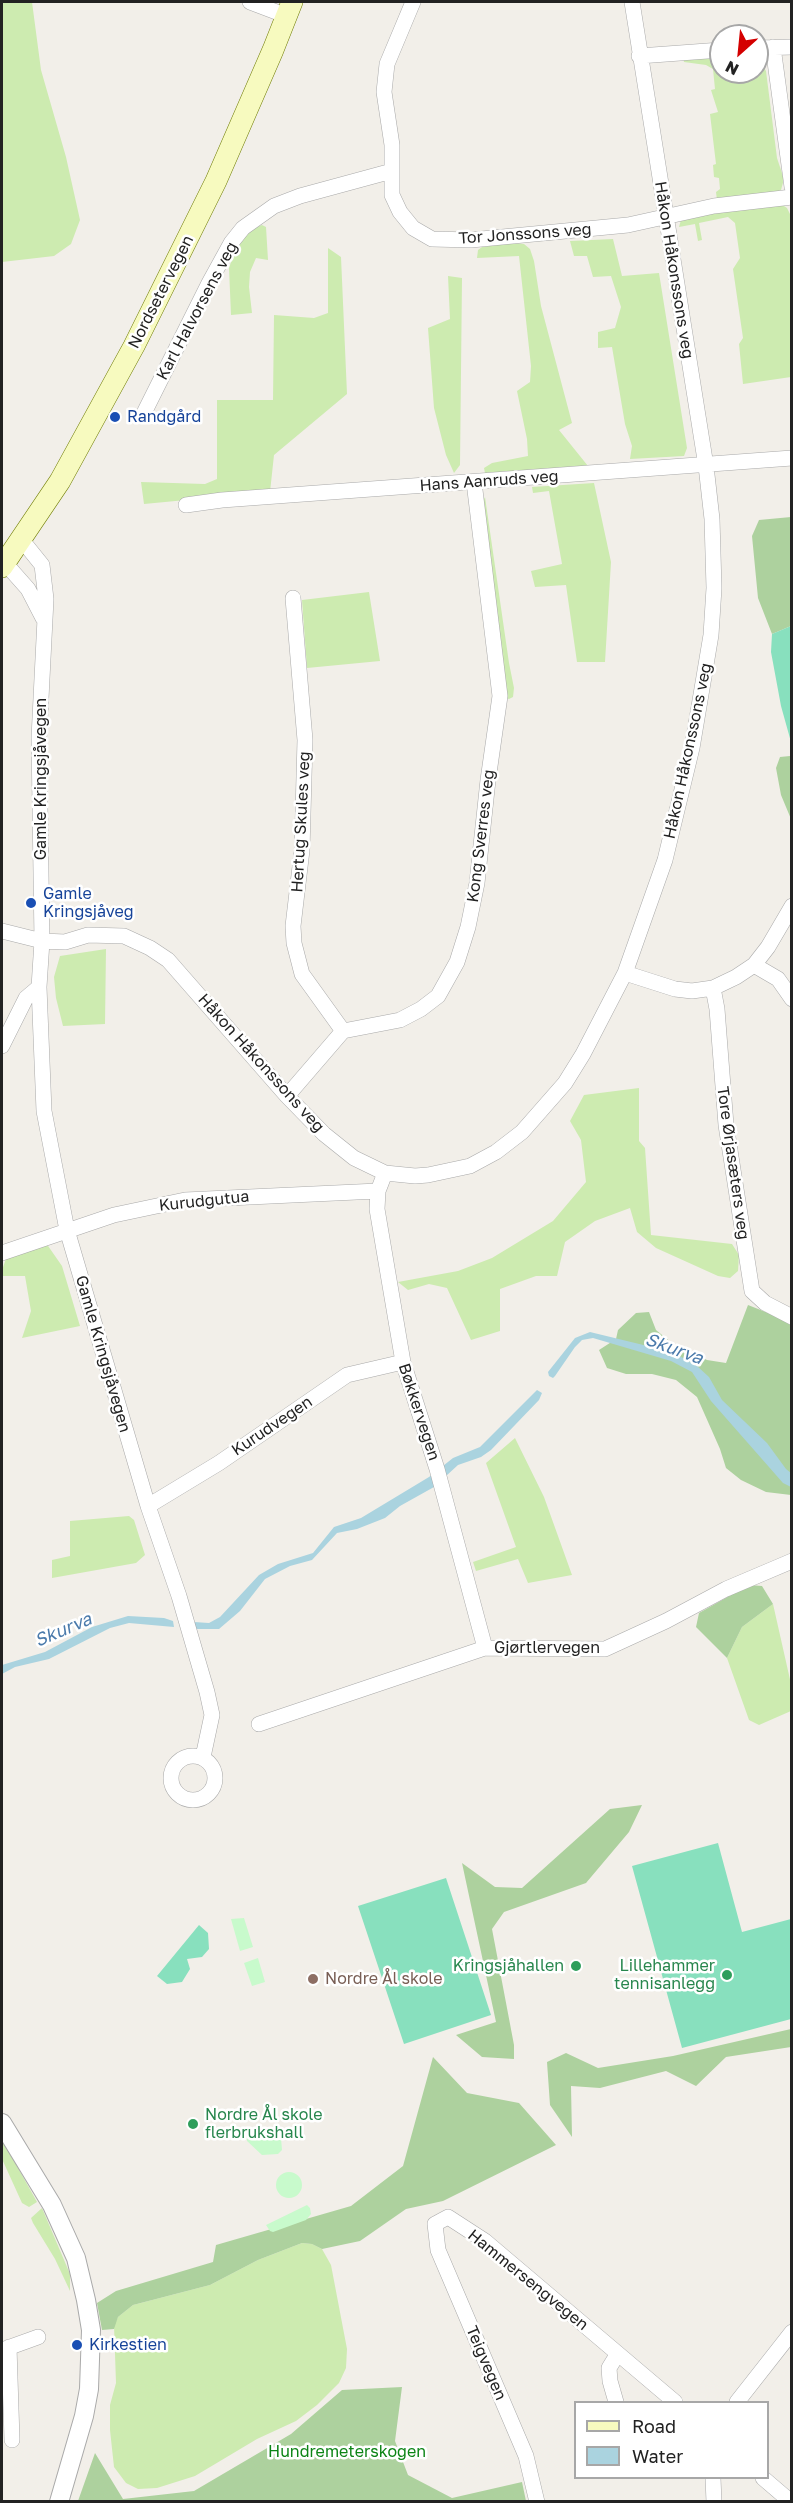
<!DOCTYPE html>
<html>
<head>
<meta charset="utf-8">
<style>
	body { margin:0 }
	#map { position:relative; width:793px; height:2503px; overflow:hidden; background:#f2efe9; font-family:"Golos Text",sans-serif }
	canvas { display:block }
	.frame { position:absolute; inset:0; border:3px solid #222; pointer-events:none }
	.legend { position:absolute; left:574px; top:2401px; width:195px; height:78px; box-sizing:border-box; background:#fff; border:2px solid #a7a7a7; margin:0; padding:8px 10px; list-style:none; font-size:18px; color:#222 }
	.legend li { display:flex; align-items:center; gap:12px; height:30px }
	.legend b { width:30px; border:2px solid #a7a7a7 }
	.north { position:absolute; left:709px; top:24px; width:60px; height:60px; box-sizing:border-box; background:#fff; border:2px solid #a7a7a7; border-radius:50%; rotate:207deg; font-size:16px; font-weight:700; line-height:24px; text-align:center; color:#222 }
	.north::after { content:''; display:block; margin:auto; width:21px; height:27px; background:#d40000; clip-path:polygon(50% 0,100% 100%,50% 72%,0 100%) }
</style>
</head>
<body>
<div id="map">
<canvas width="793" height="2503"></canvas>
<div class="frame"></div>
<ul class="legend">
<li><b style="height:8px;background:#f7fabf"></b>Road</li>
<li><b style="height:16px;background:#aad3df"></b>Water</li>
</ul>
<div class="north">N</div>
</div>
<script>
const context = document.querySelector('canvas').getContext('2d');
context.lineJoin = 'round';
function paint(path, color) { context.fillStyle = color; context.fill(path, 'evenodd'); }
const toPath = rows => new Path2D(rows.map(r => 'M' + r).join(''));
function stroke(path, color, width, dash) { context.strokeStyle = color; context.lineWidth = width; context.lineCap = dash ? 'butt' : 'round'; context.setLineDash(dash || []); context.stroke(path); }
function write(font, color, halo, rows, align = 'center') {
  context.font = font + ' "Golos Text",sans-serif'; context.lineWidth = 5; context.setLineDash([]); context.textBaseline = 'middle'; context.strokeStyle = halo; context.fillStyle = color; for (const [text, x, y, turn = 0] of rows) {
    context.save(); context.translate(x, y); context.rotate((+turn || 0) * Math.PI / 180); context.textAlign = isNaN(turn) ? turn : align; if (halo) context.strokeText(text, 0, 0); context.fillText(text, 0, 0); context.restore();
  }
}
paint(toPath([
	[2,2,32,2,41,70,66,157,80,220,71,244,54,256,2,262],
	[721,55,721,72,757,72,757,56,766,71,777,158,784,179,781,190,776,193,717,200,716,192,720,189,719,178,714,177,713,165,716,164,710,114,718,112,711,90,715,89,713,69,706,65,684,62,683,58],
	[781,204,787,208,792,218,791,377,743,384,739,344,743,338,733,269,740,258,735,223,728,217,699,223,702,240,698,241,695,224,679,227,681,220,691,215],
	[262,225,266,227,268,260,256,258,250,272,249,287,252,313,231,315,229,268,235,250,248,231],
	[613,239,622,276,659,273,687,448,684,456,630,459,632,446,625,424,612,347,598,348,598,332,615,328,621,307,611,276,593,277,587,256,574,256,570,241],
	[513,243,524,244,530,249,534,261,541,306,572,423,559,430,588,466,485,473,484,468,492,463,528,456,527,439,517,391,530,382,531,366,519,256,477,258,478,250,482,247],
	[328,248,341,257,347,394,274,455,270,492,144,504,141,482,205,484,217,479,217,400,273,400,274,315,314,318,328,313],
	[448,276,462,278,460,465,454,473,446,455,434,408,428,328,450,319],
	[594,483,611,562,605,662,577,662,566,585,535,587,531,571,562,564,549,491,533,493,532,487],
	[485,497,509,663,514,688,513,697,509,699,506,698,482,503],
	[369,592,380,661,307,668,302,600],
	[106,949,105,1024,63,1026,56,998,54,977,60,956],
	[639,1088,639,1141,645,1148,651,1235,732,1244,739,1255,738,1271,730,1278,718,1276,656,1248,637,1232,630,1208,595,1221,565,1242,557,1276,536,1276,500,1289,500,1331,471,1340,447,1288,429,1284,408,1290,398,1282,458,1271,492,1258,553,1221,586,1182,581,1140,570,1121,584,1095],
	[46,1243,62,1266,80,1326,22,1338,31,1311,25,1276,2,1276,2,1270,7,1256],
	[515,1438,544,1497,572,1575,528,1583,518,1559,476,1571,473,1562,516,1547,486,1463],
	[129,1516,134,1520,145,1555,136,1563,52,1578,52,1560,70,1556,70,1521],
	[773,1604,791,1684,791,1711,759,1725,749,1720,727,1658,742,1627],
	[2,2139,37,2202,29,2207,22,2203,2,2159],
	[42,2208,70,2274,70,2291,55,2259,33,2223,31,2218],
	[302,2243,312,2244,322,2249,331,2265,347,2349,346,2368,339,2383,317,2405,296,2421,257,2439,195,2476,157,2488,138,2489,126,2483,114,2467,110,2430,110,2405,116,2383,114,2325,118,2317,133,2305,210,2285,258,2260]
]), '#cdebb0');
paint(toPath([
	[791,517,791,626,772,634,758,598,752,536,759,520],
	[790,756,792,757,791,819,781,795,776,768,780,757],
	[748,1305,791,1322,791,1495,766,1492,741,1480,726,1468,720,1449,697,1397,676,1380,652,1374,626,1374,607,1368,599,1350,616,1339,618,1330,636,1313,649,1312,656,1330,673,1344,707,1360,726,1363],
	[749,1585,762,1586,773,1604,742,1627,727,1658,696,1627,699,1613],
	[642,1805,629,1832,586,1883,504,1912,492,1929,514,2045,514,2059,482,2057,456,2035,496,2022,462,1863,495,1887,522,1888,610,1809],
	[791,2029,791,2047,726,2057,696,2086,666,2071,600,2088,571,2086,572,2137,550,2105,547,2062,566,2053,598,2068,673,2056],
	[433,2057,467,2093,519,2103,556,2145,443,2201,406,2209,360,2241,322,2249,312,2244,302,2243,258,2260,210,2285,133,2305,118,2317,114,2329,102,2330,97,2303,116,2291,213,2262,216,2245,351,2206,403,2166],
	[402,2387,395,2441,408,2475,452,2498,522,2482,526,2501,78,2501,95,2453,123,2499,194,2491,291,2434,342,2390]
]), '#add19e');
paint(toPath([
	[244,1918,253,1947,240,1951,231,1919],
	[258,1958,265,1982,252,1986,244,1963],
	[259,2127,273,2130,281,2138,282,2150,278,2154,262,2155,247,2141,247,2133],
	'276 2185a13 13 0 1 1 26 0a13 13 0 1 1-26 0Z',
	[307,2205,310,2208,311,2214,306,2220,273,2232,270,2231,266,2225]
]), '#c8facc');
paint(toPath([
	[791,626,791,742,781,706,771,652,772,634],
	[718,1843,742,1932,791,1919,791,2019,682,2048,632,1866],
	[446,1878,491,2015,404,2044,358,1906],
	[199,1925,208,1933,209,1949,202,1957,187,1959,190,1969,182,1982,167,1984,157,1976]
]), '#88e0be');
paint(toPath([
	[590,1332,672,1352,696,1365,709,1377,722,1400,767,1443,786,1469,791,1473,791,1487,783,1483,711,1401,692,1372,671,1361,593,1338,582,1340,575,1347,555,1376,553,1378,549,1376,548,1372,575,1338],
	[537,1390,542,1393,539,1400,491,1450,481,1457,458,1465,434,1487,400,1506,385,1518,357,1529,337,1533,312,1560,290,1566,265,1579,240,1611,219,1629,196,1629,194,1622,209,1623,220,1617,259,1575,278,1564,313,1553,334,1527,361,1518,429,1477,453,1458,480,1447],
	[128,1616,164,1618,173,1621,174,1627,129,1623,110,1628,49,1659,15,1667,2,1674,2,1665,45,1652,92,1627]
]), '#aad3df');
const minor = toPath([
	[250,2,287,16],
	[413,2,387,64,384,92,392,145,392,195,400,212,413,228,432,239,471,240,628,225,714,206,792,197],
	[773,47,792,187],
	[757,48,792,47],
	[639,56,721,50],
	[145,411,209,283,231,243,243,228,274,206,300,196,392,171],
	[186,505,222,500,792,458],
	[21,539,42,565,46,599,39,738,42,941,39,987,44,1111,67,1230,148,1506,179,1596,207,1692,212,1715,203,1757],
	[5,563,28,589,43,618],
	[293,598,305,740,302,850,293,926,294,943,302,974,343,1031],
	[2,931,42,941,65,942,88,935,124,936,150,948,168,960,287,1096,324,1134,354,1158,385,1173,415,1176,428,1175,470,1166,496,1152,522,1132,565,1083,583,1054,625,973,665,860,692,748,711,635,714,588,712,519,706,466,632,2],
	[754,965,778,979,792,999],
	[625,973,675,989,692,991,713,988,736,977,754,965,768,947,792,906],
	[713,988,717,1009,726,1125,752,1291,765,1303,792,1317],
	[2,1046,26,998,39,987],
	[287,1096,343,1031,400,1020,421,1009,438,996,457,962,468,927,477,883,488,780,500,696,474,482],
	[385,1173,378,1191,377,1209,403,1362,437,1469,485,1648],
	[2,1253,114,1215,185,1200,378,1191],
	[148,1506,219,1463,347,1375,403,1362],
	[259,1724,485,1648,605,1649,666,1621,726,1589,792,1561],
	'171 1778a22 22 0 1 1 44 0a22 22 0 1 1-44 0Z',
	[9,2347,12,2440],
	[2,2350,38,2337],
	[616,2402,610,2381,609,2368,617,2355],
	[737,2402,792,2332],
	[713,2478,714,2502],
	[763,2478,791,2502],
	[537,2502,526,2456,438,2250,435,2224,448,2217,485,2241,675,2402]
]);
const tertiary = toPath([
	[2,2123,52,2205,76,2258,86,2300,91,2330,89,2389,84,2416,59,2502]
]);
const secondary = toPath([
	[2,567,60,481,134,346,216,181,273,50,292,2]
]);
stroke(minor, '#a9a9a9', 16);
stroke(tertiary, '#a9a9a9', 20);
stroke(secondary, '#707d05', 22);
stroke(minor, '#fff', 15);
stroke(tertiary, '#fff', 18);
stroke(secondary, '#f7fabf', 21);
for (const [x, y, r, color] of [
	[115,417,6,"#1a4fb4"],
	[31,903,6,"#1a4fb4"],
	[576,1966,6,"#2e9e5b"],
	[727,1975,6,"#2e9e5b"],
	[313,1979,6,"#8d6e63"],
	[193,2124,6,"#2e9e5b"],
	[77,2345,6,"#1a4fb4"]
]) { const dot = new Path2D(); dot.arc(x, y, r, 0, 2 * Math.PI); context.fillStyle = color; context.fill(dot); stroke(dot, '#fff', 2); }
write('16px', '#222', '#fff', [
	["Tor Jonssons veg",525,234,-4],
	["Håkon Håkonssons veg",674,270,81],
	["Nordsetervegen",161,292,-63],
	["Karl Halvorsens veg",197,311,-62],
	["Hans Aanruds veg",489,481,-4],
	["Håkon Håkonssons veg",688,751,-78],
	["Gamle Kringsjåvegen",41,779,-90],
	["Hertug Skules veg",301,822,-87],
	["Kong Sverres veg",481,836,-83],
	["Håkon Håkonssons veg",261,1063,48],
	["Tore Ørjasæters veg",733,1163,82],
	["Kurudgutua",204,1201,-6],
	["Gamle Kringsjåvegen",103,1354,74],
	["Bøkkervegen",419,1412,72],
	["Kurudvegen",272,1426,-34],
	["Gjørtlervegen",547,1648],
	["Hammersengvegen",528,2280,39],
	["Teigvegen",486,2363,67]
]);
write('16px', '#164399', '#fff', [
	["Randgård",127,417],
	["Gamle",43,894],
	["Kringsjåveg",43,912],
	["Kirkestien",89,2345]
], 'left');
write('16px', '#27864d', '#fff', [
	["Kringsjåhallen",564,1966],
	["Lillehammer",715,1966],
	["tennisanlegg",715,1984],
	["Nordre Ål skole",205,2115,"left"],
	["flerbrukshall",205,2133,"left"]
], 'right');
write('16px', '#785e54', '#fff', [
	["Nordre Ål skole",325,1979]
], 'left');
write('16px', '#0c8416', '#fff', [
	["Hundremeterskogen",347,2452]
]);
write('italic 18px', '#4a7aab', '#fff', [
	["Skurva",674,1349,20],
	["Skurva",63,1630,-23]
]);
</script>
</body>
</html>
